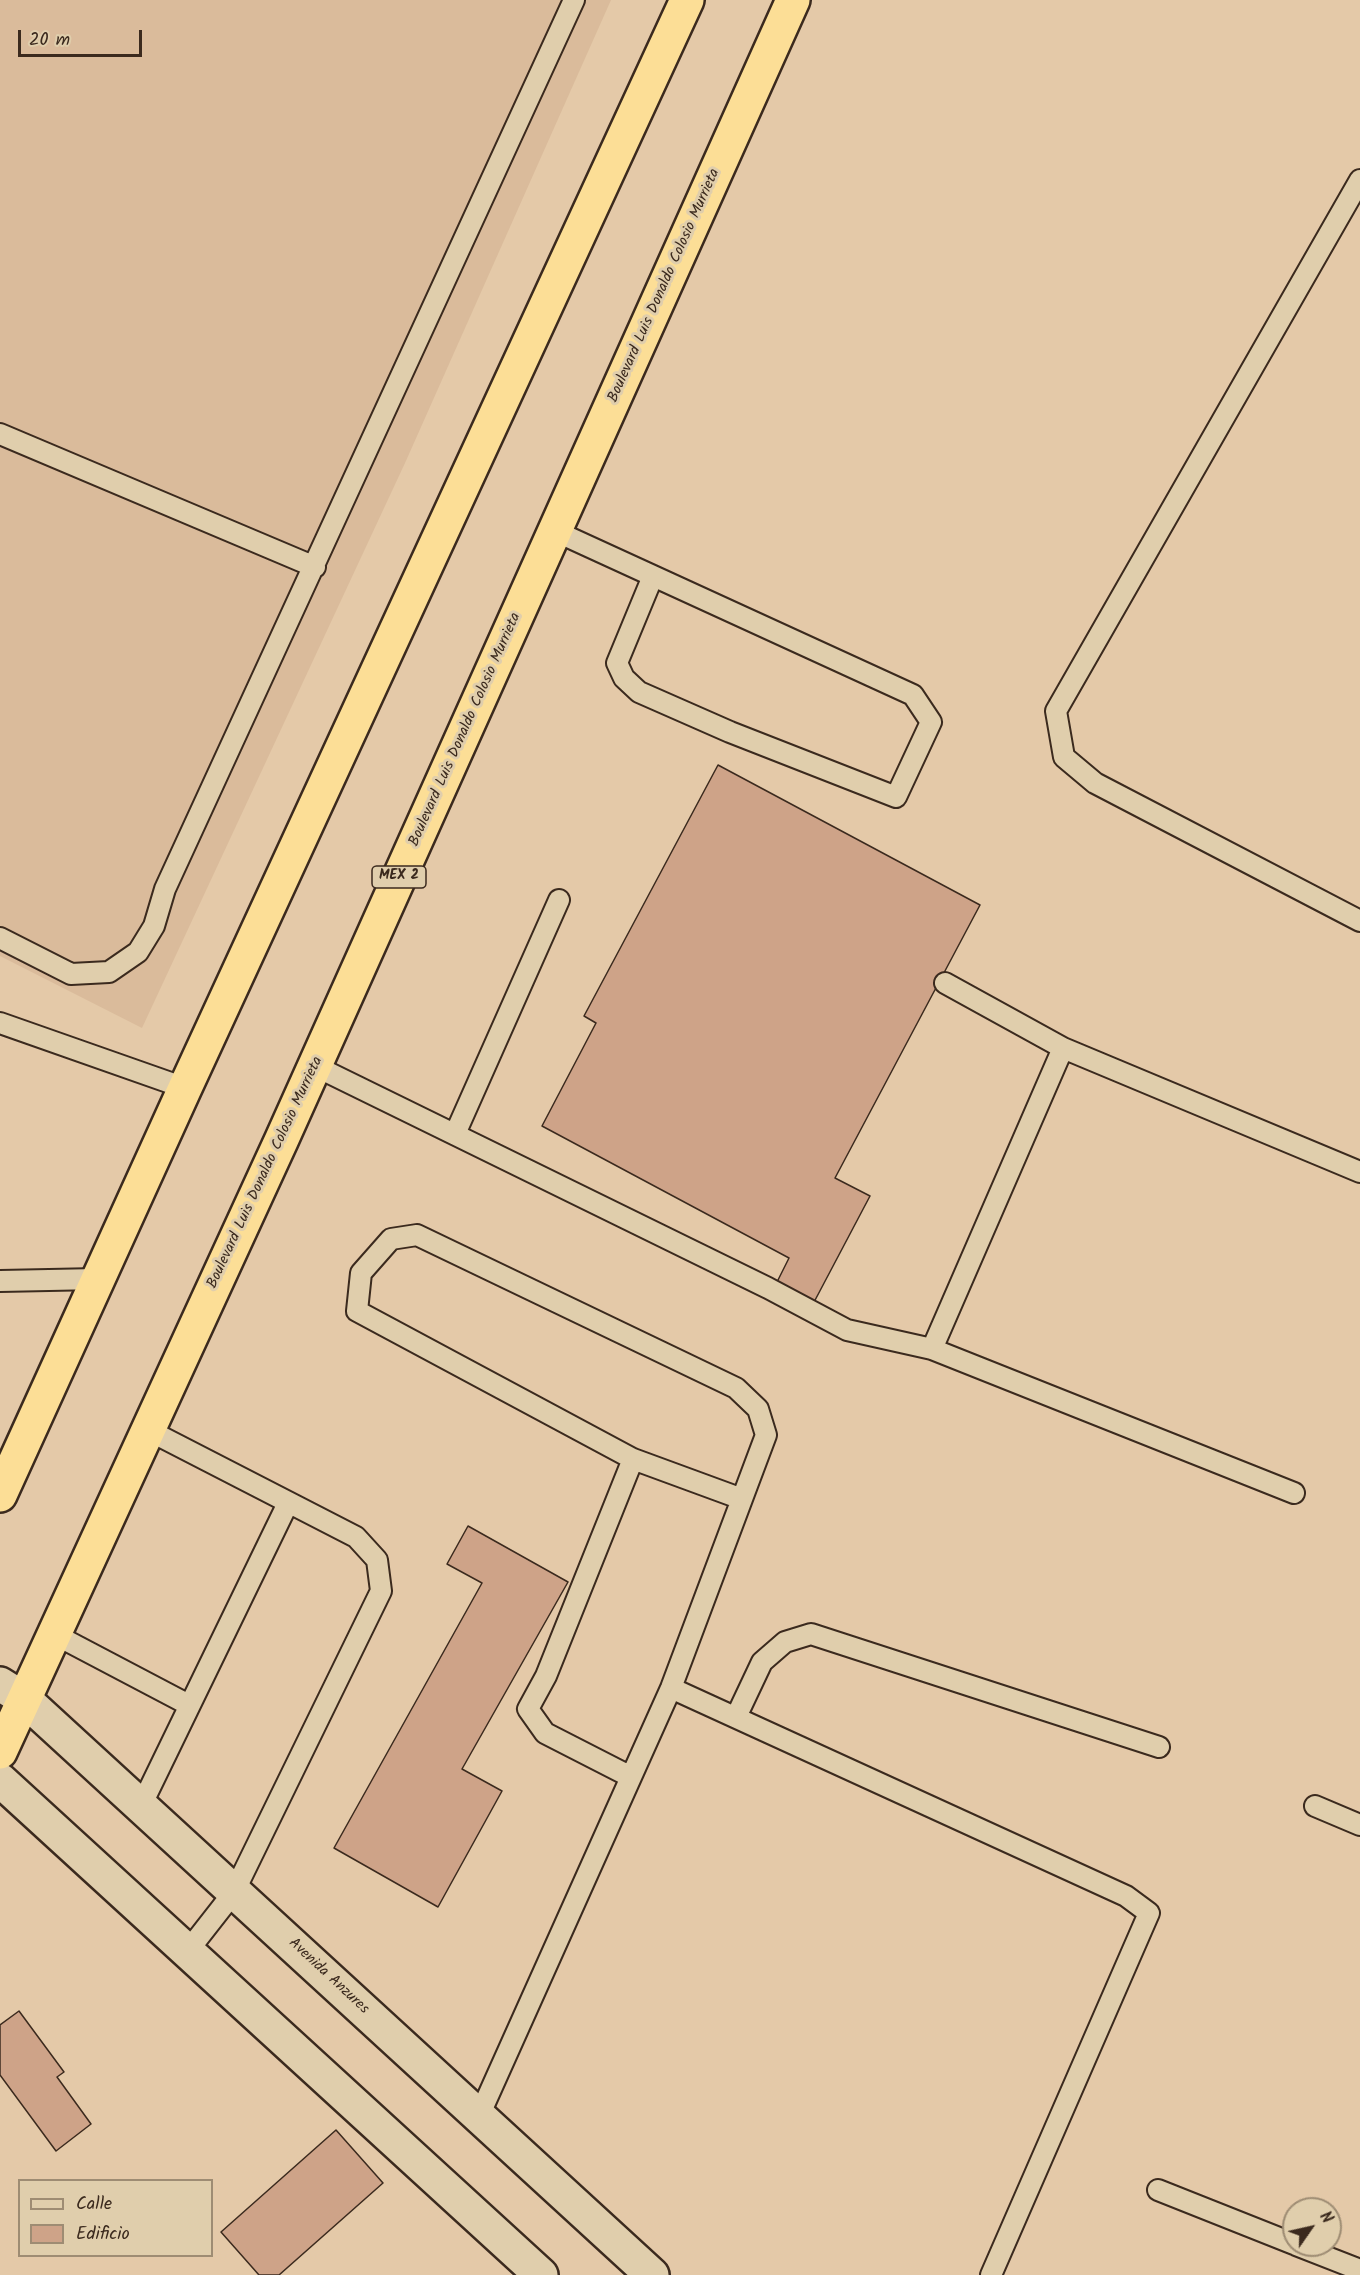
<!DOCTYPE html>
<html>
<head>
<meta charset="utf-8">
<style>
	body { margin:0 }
	#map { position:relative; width:1360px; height:2275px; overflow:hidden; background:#e4c9a8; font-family:Kalam,sans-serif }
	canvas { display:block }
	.legend { position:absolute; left:18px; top:2179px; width:195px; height:78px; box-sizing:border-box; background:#e0ceac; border:2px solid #9e8c73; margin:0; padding:8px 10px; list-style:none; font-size:18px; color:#3b2a1e }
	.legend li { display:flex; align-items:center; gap:12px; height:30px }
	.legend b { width:30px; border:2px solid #9e8c73 }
	.north { position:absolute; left:1282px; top:2197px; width:60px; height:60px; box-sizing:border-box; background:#e0ceac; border:2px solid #9e8c73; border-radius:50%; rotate:56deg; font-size:16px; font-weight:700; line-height:24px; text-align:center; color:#3b2a1e }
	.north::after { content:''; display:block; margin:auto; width:21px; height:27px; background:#3b2a1e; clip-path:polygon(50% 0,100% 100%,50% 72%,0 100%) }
	.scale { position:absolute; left:18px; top:30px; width:124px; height:27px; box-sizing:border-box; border:3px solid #3b2a1e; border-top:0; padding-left:8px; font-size:18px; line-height:21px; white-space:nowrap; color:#3b2a1e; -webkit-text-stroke:4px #e0ceac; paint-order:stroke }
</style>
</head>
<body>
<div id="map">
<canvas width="1360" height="2275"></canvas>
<ul class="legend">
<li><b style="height:8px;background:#e0ceac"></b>Calle</li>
<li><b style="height:16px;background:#cea388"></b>Edificio</li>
</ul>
<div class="north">N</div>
<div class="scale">20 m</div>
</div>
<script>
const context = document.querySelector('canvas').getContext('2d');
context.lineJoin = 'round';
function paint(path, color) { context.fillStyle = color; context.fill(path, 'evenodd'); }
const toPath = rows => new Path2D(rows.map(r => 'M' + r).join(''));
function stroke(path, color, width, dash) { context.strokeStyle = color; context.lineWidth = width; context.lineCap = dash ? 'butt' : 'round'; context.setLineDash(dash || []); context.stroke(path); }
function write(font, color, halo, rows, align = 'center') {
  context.font = font + ' Kalam,sans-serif'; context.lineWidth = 6; context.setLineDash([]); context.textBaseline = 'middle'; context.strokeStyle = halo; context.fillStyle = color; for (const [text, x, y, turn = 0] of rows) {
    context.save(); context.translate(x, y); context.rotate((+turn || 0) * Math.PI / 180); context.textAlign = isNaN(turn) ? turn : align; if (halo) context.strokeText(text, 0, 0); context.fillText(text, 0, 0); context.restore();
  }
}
paint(toPath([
	[0,0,611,0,405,463,142,1028,0,956]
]), '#dabb9b');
const building = toPath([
	[718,765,980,905,835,1178,870,1196,813,1304,776,1284,789,1258,542,1126,596,1023,584,1016,718,765],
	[468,1526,568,1582,462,1769,502,1791,438,1907,334,1848,482,1583,447,1564,468,1526],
	[19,2011,64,2072,57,2077,91,2124,56,2151,0,2075,0,2025,19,2011],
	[336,2130,383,2183,279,2275,259,2275,221,2232,336,2130]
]);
paint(building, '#cea388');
stroke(building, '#3b2a1e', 1.5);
const service = toPath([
	[1360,180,1056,711,1064,757,1095,783,1360,921],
	[0,434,315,567],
	[555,531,913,695,931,722,896,797,730,732,639,692,624,678,617,663,653,576],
	[0,938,71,974,109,972,138,952,154,926,165,889,574,0],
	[945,983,1063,1048],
	[0,1023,185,1088],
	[315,1066,768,1288,847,1330,932,1349,1294,1493],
	[455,1134,559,900],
	[0,1281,98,1279],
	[932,1349,1063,1048,1360,1172],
	[148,1430,356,1537,377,1560,381,1591,234,1892,187,1952],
	[54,1634,189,1705],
	[671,1688,1126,1896,1149,1913,991,2275],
	[736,1717,762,1662,785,1642,811,1634,1159,1747],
	[631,1777,545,1733,528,1709,546,1676,633,1459],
	[141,1806,288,1503],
	[1315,1806,1360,1825],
	[479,2116,671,1688,742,1499,766,1435,758,1409,736,1388,417,1235,391,1239,361,1273,357,1311,633,1459,742,1499],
	[1158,2190,1294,2244],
	[1296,2245,1360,2270]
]);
const tertiary = toPath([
	[0,1684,24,1699,652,2275],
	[0,1780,541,2275]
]);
const trunk = toPath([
	[0,1495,185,1088,687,0],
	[0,1752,281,1141,793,0]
]);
stroke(service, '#3b2a1e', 24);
stroke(tertiary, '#3b2a1e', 38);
stroke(trunk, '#3b2a1e', 38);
stroke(service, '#e0ceac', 20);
stroke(tertiary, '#e0ceac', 33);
stroke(trunk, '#fcde96', 33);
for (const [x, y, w] of [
	[399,877,54]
]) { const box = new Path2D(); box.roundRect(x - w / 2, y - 11, w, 22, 4.5); context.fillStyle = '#e0ceac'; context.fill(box); stroke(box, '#3b2a1e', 1.5); }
write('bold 14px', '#3b2a1e', null, [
	["MEX 2",399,877]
]);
write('15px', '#3b2a1e', '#e0ceac', [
	["Boulevard Luis Donaldo Colosio Murrieta",665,286,-66],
	["Boulevard Luis Donaldo Colosio Murrieta",466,730,-66],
	["Boulevard Luis Donaldo Colosio Murrieta",266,1173,-65],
	["Avenida Anzures",328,1977,43]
]);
</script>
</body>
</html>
